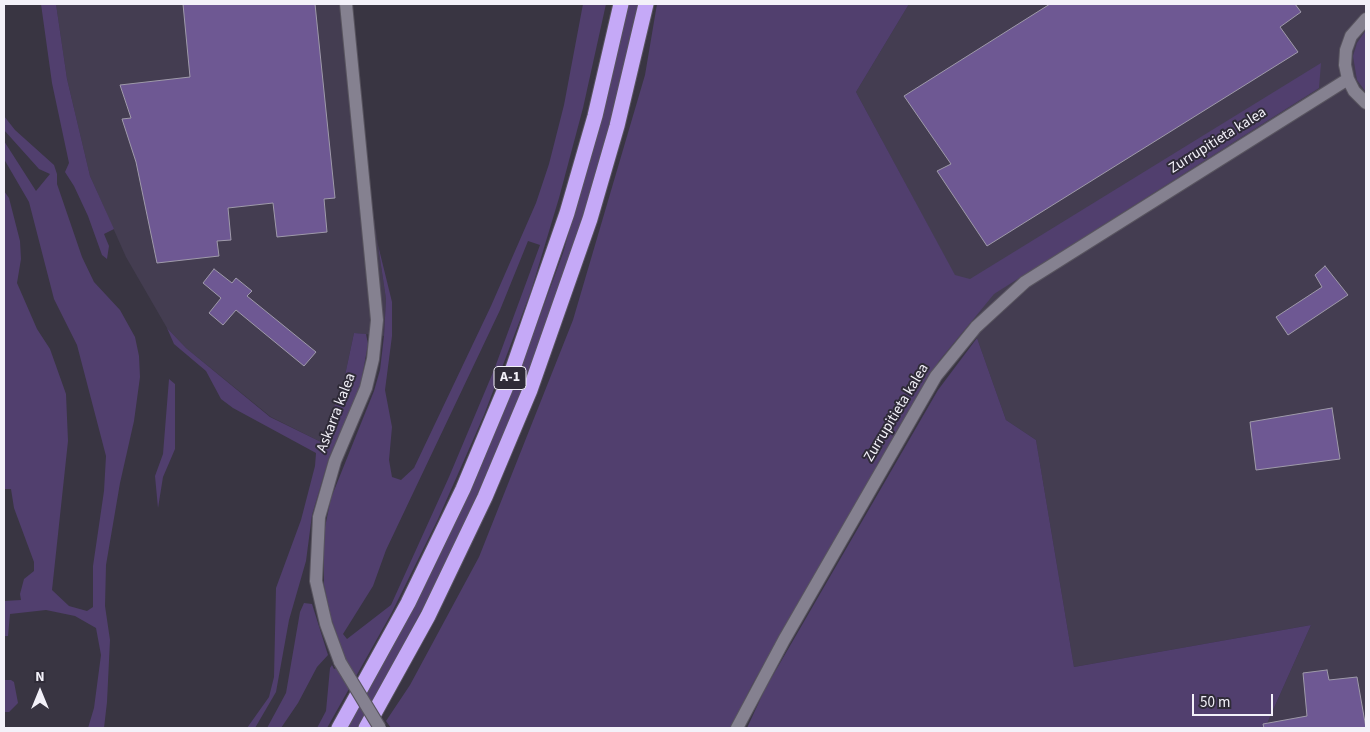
<!DOCTYPE html>
<html>
<head>
<meta charset="utf-8">
<style>
	body { margin:0 }
	#map { position:relative; width:1370px; height:732px; overflow:hidden; background:#393542; font-family:"Source Sans 3",sans-serif }
	canvas { display:block }
	.frame { position:absolute; inset:0; border:5px solid #f3f1f9; pointer-events:none }
	.north { position:absolute; left:15px; top:667px; width:50px; height:50px; -webkit-text-stroke:4px #2f2b38; paint-order:stroke; rotate:0deg; font-size:14px; font-weight:700; line-height:20px; text-align:center; color:#f3f1f9 }
	.north::after { content:''; display:block; margin:auto; width:18px; height:22px; background:#f3f1f9; clip-path:polygon(50% 0,100% 100%,50% 72%,0 100%) }
	.scale { position:absolute; left:1192px; top:694px; width:81px; height:22px; box-sizing:border-box; border:2px solid #f3f1f9; border-top:0; padding-left:6px; font-size:15px; line-height:18px; white-space:nowrap; color:#f3f1f9; -webkit-text-stroke:4px #2f2b38; paint-order:stroke }
</style>
</head>
<body>
<div id="map">
<canvas width="1370" height="732"></canvas>
<div class="frame"></div>
<div class="north">N</div>
<div class="scale">50 m</div>
</div>
<script>
const context = document.querySelector('canvas').getContext('2d');
context.lineJoin = 'round';
function paint(path, color) { context.fillStyle = color; context.fill(path, 'evenodd'); }
const toPath = rows => new Path2D(rows.map(r => 'M' + r).join(''));
function stroke(path, color, width, dash) { context.strokeStyle = color; context.lineWidth = width; context.lineCap = dash ? 'butt' : 'round'; context.setLineDash(dash || []); context.stroke(path); }
function write(font, color, halo, rows, align = 'center') {
  context.font = font + ' "Source Sans 3",sans-serif'; context.lineWidth = 4; context.setLineDash([]); context.textBaseline = 'middle'; context.strokeStyle = halo; context.fillStyle = color; for (const [text, x, y, turn = 0] of rows) {
    context.save(); context.translate(x, y); context.rotate((+turn || 0) * Math.PI / 180); context.textAlign = isNaN(turn) ? turn : align; if (halo) context.strokeText(text, 0, 0); context.fillText(text, 0, 0); context.restore();
  }
}
paint(toPath([
	[56,4,352,4,372,204,386,299,384,336,354,333,344,380,321,442,271,417,186,348,167,328,126,257,90,176,67,79],
	[909,4,1366,4,1366,728,1265,728,1311,625,1074,667,1036,440,1006,420,955,276,856,92]
]), '#443d51');
paint(toPath([
	[41,4,56,4,67,79,90,176,114,229,104,234,109,246,107,259,102,255,88,216,74,186,65,172,69,163,52,83],
	[583,4,606,4,583,108,559,198,531,291,484,415,438,519,391,614,327,728,317,728,326,711,330,668,332,665,334,669,347,663,331,618,324,585,324,532,331,498,374,391,380,370,384,336,386,299,378,245,392,302,392,336,385,390,392,427,389,460,392,477,401,480,414,468,491,306,536,203,549,164,564,105],
	[528,241,540,245,494,370,449,477,391,605,347,639,343,634,373,586,386,550,500,310],
	[629,4,638,4,607,137,573,252,540,345,492,461,444,568,359,728,347,728,435,566,483,460,530,343,563,253,597,133],
	[657,4,909,4,856,92,955,275,970,279,1321,63,1319,88,994,294,939,361,752,685,731,728,391,728,386,721,410,685,479,557,573,320,645,75],
	[1366,30,1366,92,1357,80,1353,56,1357,43],
	[4,116,15,130,54,165,57,174,57,184,82,257,94,282,120,310,135,337,139,356,140,377,134,421,120,483,106,565,105,606,110,640,107,702,104,728,88,728,94,708,101,655,96,628,75,616,46,610,10,614,8,636,4,636,4,601,21,600,20,594,24,579,34,571,34,562,14,508,11,489,4,489,4,191,9,198,20,241,21,259,17,283,37,329,50,349,66,394,68,441,52,590,69,606,87,611,93,607,93,566,104,491,106,456,77,345,54,299,29,202,4,159,4,141,36,191,50,174,39,169,4,130],
	[167,328,186,348,270,417,321,442,344,380,354,333,366,334,368,344,360,388,329,458,312,515,306,561,289,620,276,692,255,728,247,728,269,697,274,677,276,588,301,520,315,466,316,453,233,408,221,399,206,371,174,344],
	[977,338,1006,420,1036,440,1074,667,1311,625,1265,728,747,728,765,689,938,390],
	[169,379,175,384,175,449,163,477,158,508,155,476,163,454],
	[304,603,312,604,328,655,317,667,298,703,281,728,267,728,286,693,300,612],
	[4,680,11,680,14,682,18,703,9,712,4,712]
]), '#513f6e');
const building = toPath([
	[183,4,315,4,335,198,324,199,327,232,277,237,273,203,228,208,231,240,217,241,219,256,157,263,136,162,122,119,131,118,120,85,190,77,183,4],
	[1050,4,1295,4,1301,12,1280,27,1298,52,987,246,937,171,951,164,904,96,1050,4],
	[1325,266,1348,295,1288,335,1276,317,1322,287,1315,275,1325,266],
	[214,269,232,283,236,278,252,291,247,296,316,352,304,366,236,310,223,325,209,313,221,298,203,283,214,269],
	[1332,408,1340,459,1256,470,1250,422,1332,408],
	[1327,670,1329,680,1357,677,1366,728,1264,728,1263,724,1307,716,1303,673,1327,670]
]);
paint(building, '#6e5893');
stroke(building, '#9f9aaa', 1);
const minor = toPath([
	[1366,19,1351,36,1346,50,1345,65,1348,79,1354,91,1366,103],
	[340,662,326,624,316,581,319,517,335,461,366,388,373,359,377,320,346,4],
	[737,728,784,640,936,376,976,327,1025,282,1348,79]
]);
const highway = toPath([
	[339,728,408,603,463,489,510,377,567,213,595,116,621,4],
	[366,728,428,616,485,497,530,390,590,219,617,126,646,4]
]);
stroke(minor, '#58545f', 14);
stroke(highway, '#58545f', 17);
stroke(minor, '#858190', 12);
stroke(highway, '#c5a9f7', 15);
const minorBridge = toPath([
	[340,662,380,728]
]);
stroke(minorBridge, '#58545f', 14, []);
stroke(minorBridge, '#858190', 12);
for (const [x, y, w] of [
	[510,378,32]
]) { const box = new Path2D(); box.roundRect(x - w / 2, y - 11.5, w, 23, 4); context.fillStyle = '#2f2b38'; context.fill(box); stroke(box, '#f3f1f9', 1); }
write('bold 14px', '#f3f1f9', null, [
	["A-1",510,378]
]);
write('15px', '#f3f1f9', '#2f2b38', [
	["Zurrupitieta kalea",1218,141,-32],
	["Askarra kalea",337,413,-69],
	["Zurrupitieta kalea",897,413,-59]
]);
</script>
</body>
</html>
